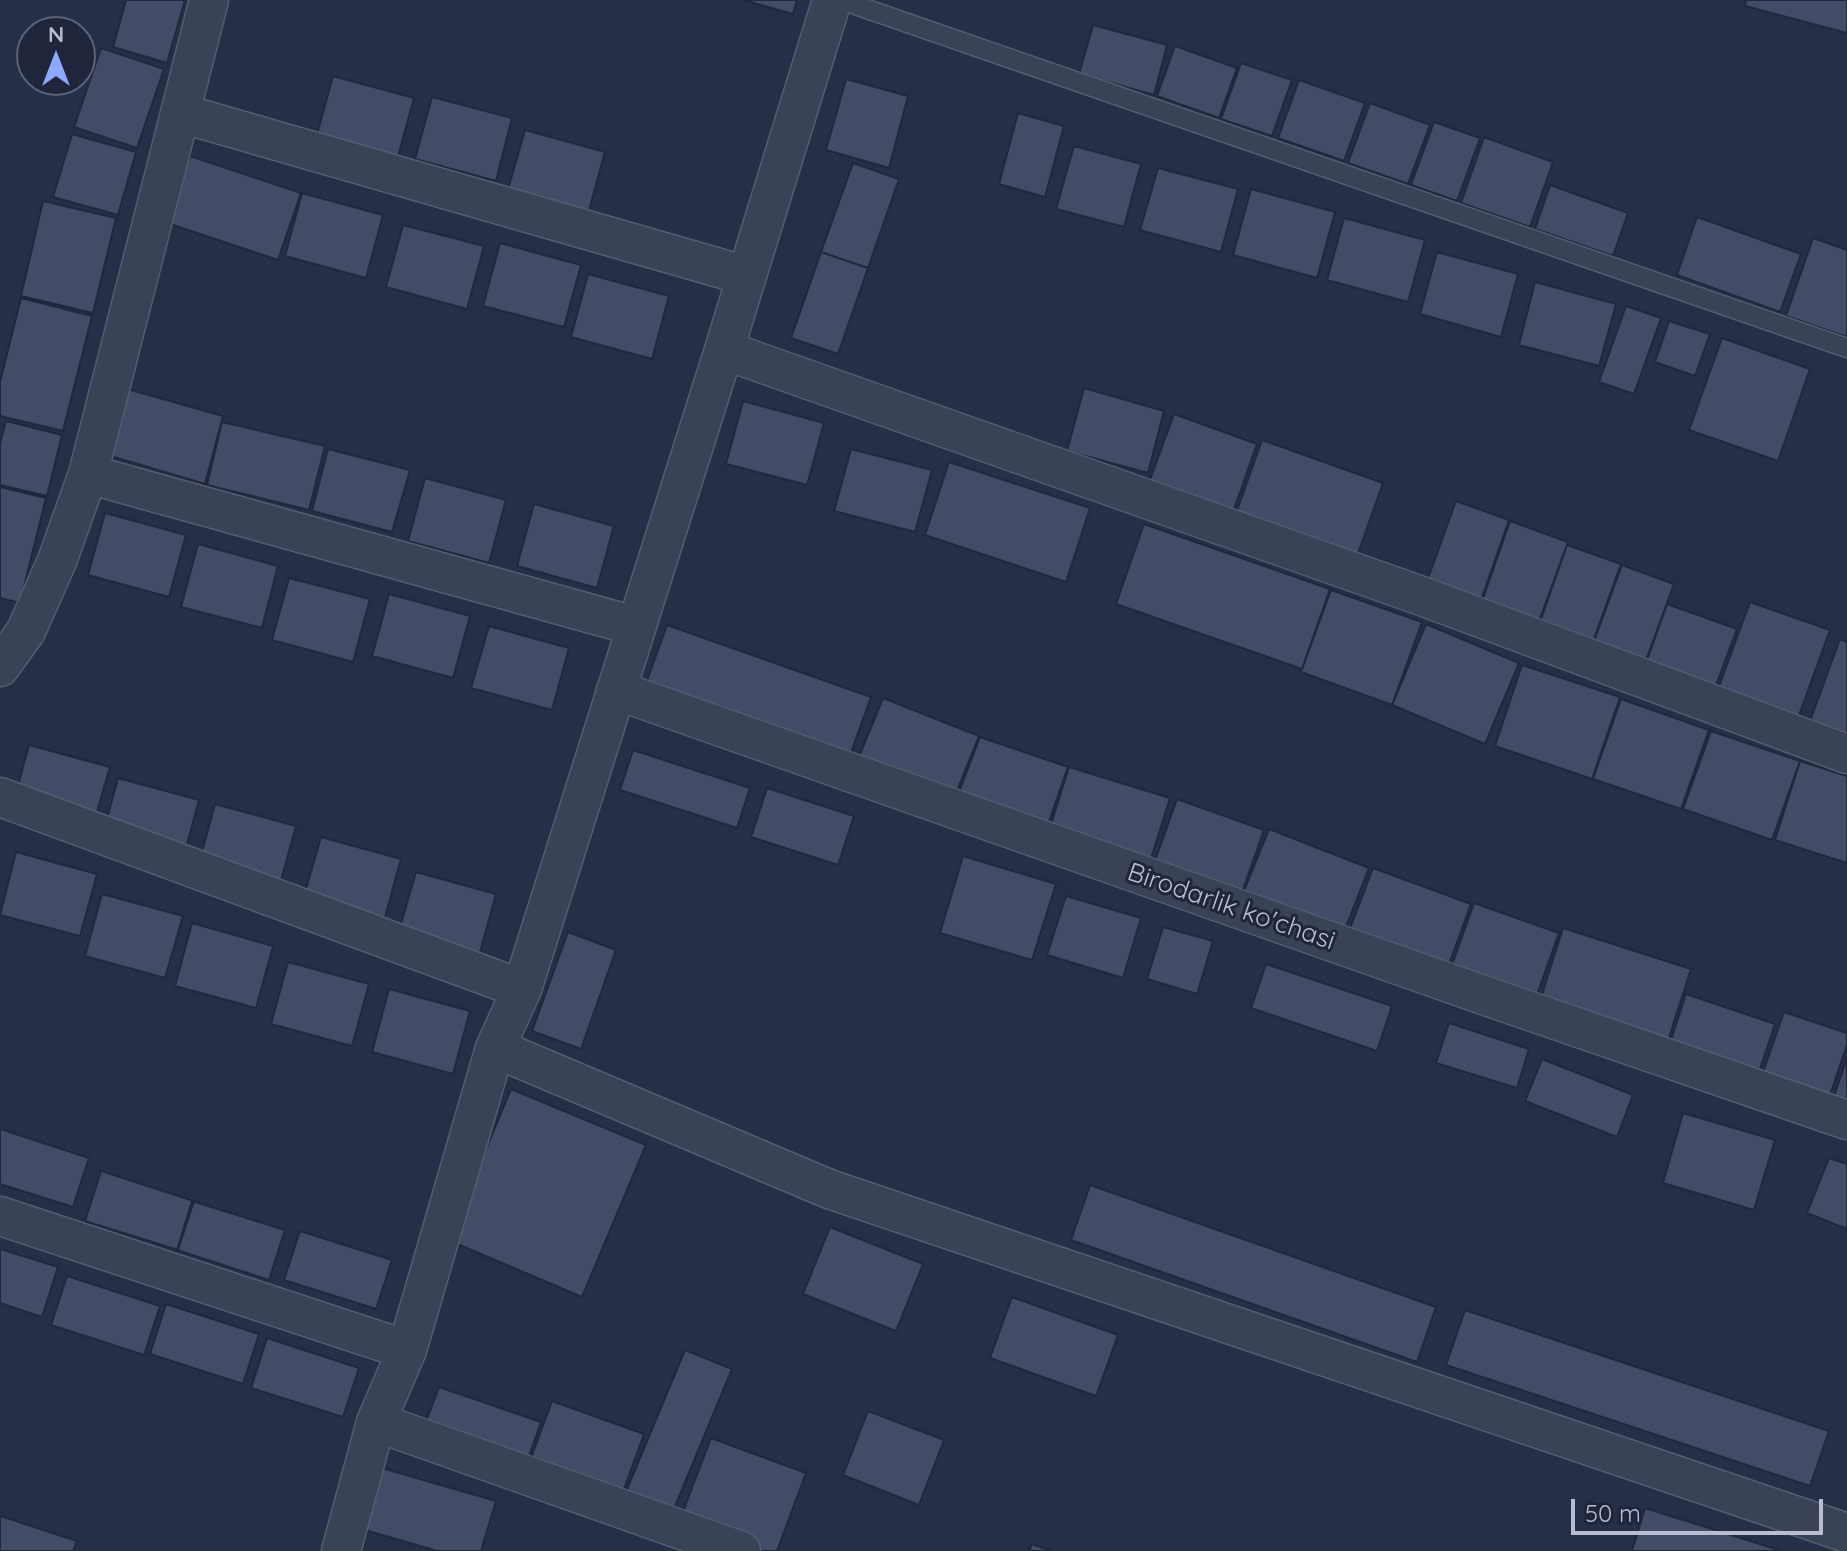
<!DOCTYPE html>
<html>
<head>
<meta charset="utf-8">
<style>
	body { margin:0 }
	#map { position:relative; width:1847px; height:1551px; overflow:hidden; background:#252f47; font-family:Quicksand,sans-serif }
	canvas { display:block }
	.north { position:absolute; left:16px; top:16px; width:80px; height:80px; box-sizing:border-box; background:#1f263c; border:2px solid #5c6377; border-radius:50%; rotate:0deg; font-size:22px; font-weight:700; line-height:32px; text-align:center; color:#b8becf }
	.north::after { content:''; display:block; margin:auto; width:28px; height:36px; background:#8da9ff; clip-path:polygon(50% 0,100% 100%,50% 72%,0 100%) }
	.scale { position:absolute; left:1571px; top:1499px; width:252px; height:36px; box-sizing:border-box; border:4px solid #b8becf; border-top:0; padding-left:10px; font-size:24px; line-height:28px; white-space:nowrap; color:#b8becf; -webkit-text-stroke:6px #1f263c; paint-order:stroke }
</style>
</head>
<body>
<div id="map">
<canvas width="1847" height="1551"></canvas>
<div class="north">N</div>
<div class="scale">50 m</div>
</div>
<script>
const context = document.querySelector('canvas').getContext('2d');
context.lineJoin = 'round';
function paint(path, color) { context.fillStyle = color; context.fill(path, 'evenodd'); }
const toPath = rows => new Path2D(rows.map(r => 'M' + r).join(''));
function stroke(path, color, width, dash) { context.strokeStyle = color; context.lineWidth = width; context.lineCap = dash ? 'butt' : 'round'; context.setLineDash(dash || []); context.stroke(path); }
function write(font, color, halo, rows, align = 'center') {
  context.font = font + ' Quicksand,sans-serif'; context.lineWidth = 6; context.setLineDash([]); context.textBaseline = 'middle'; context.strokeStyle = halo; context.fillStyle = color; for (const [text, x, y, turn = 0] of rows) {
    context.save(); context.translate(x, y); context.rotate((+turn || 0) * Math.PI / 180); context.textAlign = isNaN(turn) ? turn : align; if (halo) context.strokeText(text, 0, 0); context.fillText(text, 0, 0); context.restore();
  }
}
const building = toPath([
	[126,0,185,0,167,63,113,47,126,0],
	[743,0,797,0,793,14,743,0],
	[1746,0,1847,0,1847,33,1745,6,1746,0],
	[1093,25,1167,45,1154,95,1079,74,1093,25],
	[1175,46,1237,68,1219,118,1157,96,1175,46],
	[101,48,164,69,137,148,74,127,101,48],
	[1241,63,1292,80,1272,136,1221,119,1241,63],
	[333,76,414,98,397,160,316,138,333,76],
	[846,79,908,96,889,168,826,150,846,79],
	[1299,80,1365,103,1344,161,1278,138,1299,80],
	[432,97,512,118,496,181,415,159,432,97],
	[1370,103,1430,125,1408,184,1348,163,1370,103],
	[1018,113,1064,126,1045,197,999,184,1018,113],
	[1434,122,1480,138,1457,201,1411,185,1434,122],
	[525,130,605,152,588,214,507,193,525,130],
	[72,134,136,152,118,215,53,197,72,134],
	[1484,137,1553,162,1530,227,1461,203,1484,137],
	[1074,146,1141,164,1124,227,1056,209,1074,146],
	[190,156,301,193,278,260,167,223,190,156],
	[853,163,899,179,868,268,821,252,853,163],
	[1158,168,1238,189,1221,252,1140,230,1158,168],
	[1550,185,1628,213,1613,256,1535,229,1550,185],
	[1251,189,1335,212,1317,278,1233,255,1251,189],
	[302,193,383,215,366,278,285,256,302,193],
	[43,201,116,218,93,313,21,296,43,201],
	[1697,217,1801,254,1780,312,1677,275,1697,217],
	[1344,218,1425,240,1408,302,1327,280,1344,218],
	[403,225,484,246,467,309,386,287,403,225],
	[1813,238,1847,250,1847,337,1786,316,1813,238],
	[500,243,581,265,564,327,483,306,500,243],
	[821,252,868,268,838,354,791,338,821,252],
	[1437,252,1518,274,1501,337,1420,314,1437,252],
	[588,274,669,296,652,359,571,337,588,274],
	[1535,282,1616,304,1599,366,1519,345,1535,282],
	[21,298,92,316,63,431,0,416,0,382,21,298],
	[1626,306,1661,318,1634,394,1599,382,1626,306],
	[1669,321,1710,334,1695,376,1655,362,1669,321],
	[1722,338,1810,369,1778,461,1689,430,1722,338],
	[124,388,223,416,205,484,104,454,124,388],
	[1084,388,1164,411,1148,473,1067,451,1084,388],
	[743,401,824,423,807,485,726,464,743,401],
	[1174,414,1257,444,1231,518,1147,488,1174,414],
	[6,421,62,435,47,496,0,485,0,443,6,421],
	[222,422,325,446,309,510,207,485,222,422],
	[1262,440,1383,483,1355,562,1234,519,1262,440],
	[328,449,410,470,392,532,312,511,328,449],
	[851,449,932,470,915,532,834,511,851,449],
	[949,462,1090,508,1066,582,925,535,949,462],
	[425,478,506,500,489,563,408,541,425,478],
	[0,487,46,498,20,603,0,598,0,487],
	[1456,501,1509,520,1480,603,1426,584,1456,501],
	[534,504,614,526,597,588,517,566,534,504],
	[105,513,186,535,169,597,88,575,105,513],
	[1510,521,1568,542,1538,624,1481,604,1510,521],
	[1144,524,1330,589,1302,669,1116,604,1144,524],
	[198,544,278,566,262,628,181,607,198,544],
	[1567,545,1621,564,1592,644,1539,625,1567,545],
	[1622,565,1674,584,1645,663,1593,644,1622,565],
	[289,578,370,599,353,662,272,640,289,578],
	[1331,590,1422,622,1392,705,1301,672,1331,590],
	[389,594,470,616,453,678,372,656,389,594],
	[1750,602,1830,630,1798,718,1718,689,1750,602],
	[1667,604,1737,629,1715,688,1646,663,1667,604],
	[1426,624,1519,663,1485,744,1392,705,1426,624],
	[667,625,871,697,848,761,644,689,667,625],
	[489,626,569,648,552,710,471,688,489,626],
	[1840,639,1847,642,1847,734,1810,721,1840,639],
	[1522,665,1620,697,1592,779,1495,746,1522,665],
	[883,698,979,736,952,803,856,764,883,698],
	[1621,699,1709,730,1681,809,1593,779,1621,699],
	[1711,731,1800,761,1772,840,1683,809,1711,731],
	[980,737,1068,767,1045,833,955,803,980,737],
	[29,745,110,767,92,829,12,807,29,745],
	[633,750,750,788,737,828,620,790,633,750],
	[1800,761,1847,776,1847,863,1775,840,1800,761],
	[1069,767,1170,798,1149,865,1048,834,1069,767],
	[118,778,199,800,182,863,101,841,118,778],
	[767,788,854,816,838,865,751,837,767,788],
	[1177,799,1264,830,1240,898,1153,866,1177,799],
	[215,804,296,826,279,888,198,866,215,804],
	[1269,829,1369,868,1342,937,1241,898,1269,829],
	[321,837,401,859,384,921,303,899,321,837],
	[16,852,97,874,80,936,0,915,16,852],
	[963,856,1056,884,1032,960,940,933,963,856],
	[1373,868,1471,904,1445,975,1346,939,1373,868],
	[416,872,496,894,479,956,398,934,416,872],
	[102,894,183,916,165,978,85,956,102,894],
	[1066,896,1141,918,1123,978,1047,955,1066,896],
	[1474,903,1559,933,1533,1006,1448,976,1474,903],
	[192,923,273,946,256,1008,175,986,192,923],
	[1163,927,1213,941,1197,994,1147,979,1163,927],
	[1563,928,1691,969,1666,1047,1538,1007,1563,928],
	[568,932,616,950,581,1049,532,1031,568,932],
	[288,962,369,984,352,1046,271,1024,288,962],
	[1266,964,1392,1006,1377,1051,1251,1008,1266,964],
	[389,989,470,1011,453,1074,372,1052,389,989],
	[1686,994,1775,1024,1757,1078,1668,1049,1686,994],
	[1784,1012,1847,1033,1847,1045,1828,1101,1761,1078,1784,1012],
	[1449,1023,1529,1049,1517,1088,1436,1063,1449,1023],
	[1847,1058,1847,1107,1832,1102,1847,1058],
	[1542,1059,1633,1095,1617,1137,1525,1101,1542,1059],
	[511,1089,646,1145,582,1297,448,1240,511,1089],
	[1683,1113,1775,1140,1754,1210,1663,1183,1683,1113],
	[0,1129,89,1158,73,1207,0,1184,0,1129],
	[1829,1158,1847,1164,1847,1229,1807,1213,1829,1158],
	[101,1171,194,1201,178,1250,85,1221,101,1171],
	[1090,1185,1436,1307,1417,1362,1071,1240,1090,1185],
	[192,1201,285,1230,269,1280,177,1250,192,1201],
	[830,1227,923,1264,896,1331,803,1294,830,1227],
	[300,1231,392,1260,376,1309,284,1280,300,1231],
	[0,1249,58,1267,42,1317,0,1303,0,1249],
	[67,1276,160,1306,144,1355,51,1325,67,1276],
	[1012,1297,1118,1335,1096,1396,990,1358,1012,1297],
	[166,1304,259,1334,243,1384,150,1354,166,1304],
	[1465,1310,1829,1431,1810,1486,1446,1365,1465,1310],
	[267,1338,359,1368,343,1417,251,1388,267,1338],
	[685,1350,732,1369,669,1521,622,1501,685,1350],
	[439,1387,541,1422,527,1462,424,1427,439,1387],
	[552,1401,644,1434,620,1500,528,1466,552,1401],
	[868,1411,944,1440,919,1505,843,1475,868,1411],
	[711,1438,806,1473,777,1551,756,1551,679,1522,711,1438],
	[382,1468,496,1501,481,1551,437,1551,365,1530,382,1468],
	[1645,1508,1782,1551,1632,1551,1645,1508],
	[0,1516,77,1541,73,1551,0,1551,0,1516],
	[1032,1544,1051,1551,1029,1551,1032,1544]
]);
paint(building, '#424c67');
stroke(building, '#21283e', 2);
const lane = toPath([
	[841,0,1847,348]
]);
const street = toPath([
	[180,113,747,276],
	[724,350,1416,594,1847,754],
	[88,474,635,626],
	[0,667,26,631,57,561,88,474,209,0],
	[616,690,1489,997,1847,1120],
	[0,797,522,989],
	[495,1048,829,1189,1847,1533],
	[0,1216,407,1350],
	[376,1422,741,1551],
	[341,1551,376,1422,407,1350,495,1048,522,989,724,350,832,0]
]);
stroke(lane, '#565c71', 21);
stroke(street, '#565c71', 41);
stroke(lane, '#3a4256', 18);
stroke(street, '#3a4256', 38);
write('26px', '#b8becf', '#1f263c', [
	["Birodarlik ko'chasi",1231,907,19]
]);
</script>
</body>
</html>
